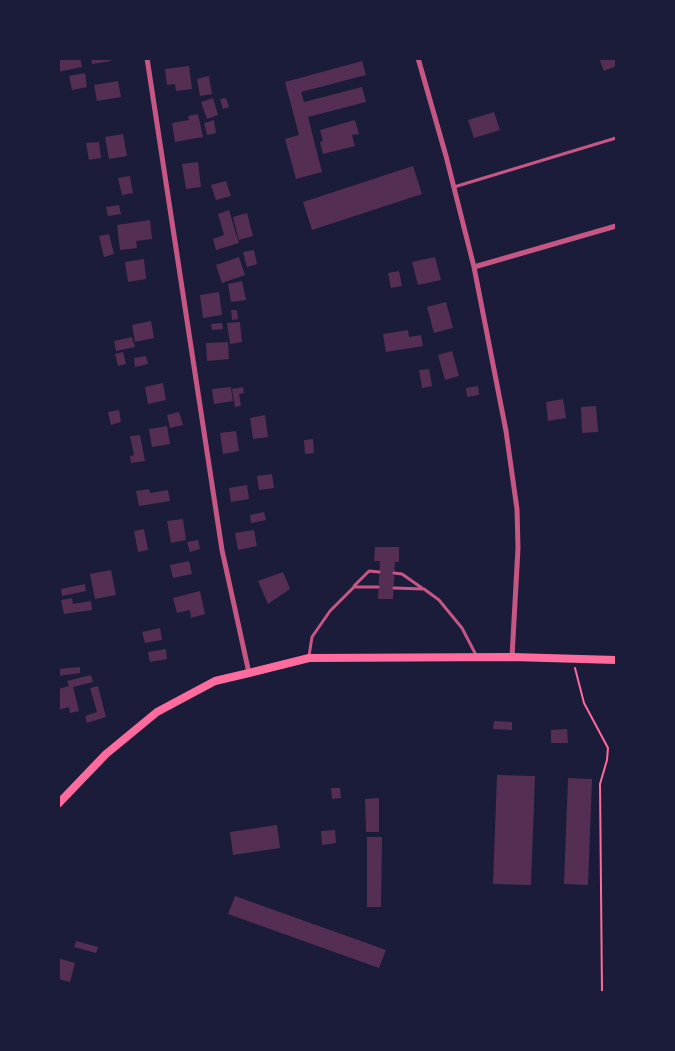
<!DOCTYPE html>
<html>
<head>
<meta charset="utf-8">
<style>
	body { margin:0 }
	#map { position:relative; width:675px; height:1051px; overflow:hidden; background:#1b1b3a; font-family:"IBM Plex Sans",sans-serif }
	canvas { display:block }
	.frame { position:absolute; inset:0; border:60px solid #1b1b3a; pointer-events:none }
</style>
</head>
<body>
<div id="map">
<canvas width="675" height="1051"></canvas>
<div class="frame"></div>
</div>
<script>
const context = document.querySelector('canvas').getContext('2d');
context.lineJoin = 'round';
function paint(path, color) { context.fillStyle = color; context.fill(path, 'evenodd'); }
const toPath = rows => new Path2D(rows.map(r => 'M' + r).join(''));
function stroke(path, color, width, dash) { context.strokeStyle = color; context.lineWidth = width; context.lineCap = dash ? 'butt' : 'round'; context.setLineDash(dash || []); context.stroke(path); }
paint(toPath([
	[67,58,80,58,82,67,58,72,58,61],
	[91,58,110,58,111,61,92,64],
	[599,58,616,58,616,66,604,71],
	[362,61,366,75,301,92,304,102,362,87,366,102,308,117,322,172,296,179,285,139,299,135,285,82],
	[189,66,192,89,176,91,175,84,167,85,165,69],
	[85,73,87,87,72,90,69,76],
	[209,76,212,94,200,96,197,79],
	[118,81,121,97,97,101,94,85],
	[213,98,218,115,207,119,201,102],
	[226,98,229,107,223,109,220,99],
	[494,112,500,130,474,138,468,120],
	[198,114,203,137,175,142,172,123,189,120,188,116],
	[214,120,216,133,207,135,204,123],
	[355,120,359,134,352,135,355,146,323,154,320,142,323,141,320,130],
	[123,134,127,156,109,159,105,137],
	[99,142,101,158,89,160,86,143],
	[198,162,201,187,186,189,182,164],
	[413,166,422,194,312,230,303,202],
	[130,176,133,193,122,195,118,178],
	[226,181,231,196,216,200,211,185],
	[119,205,121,214,108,216,106,207],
	[229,210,239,243,216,250,213,239,224,235,218,214],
	[247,213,253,236,239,240,233,217],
	[150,220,152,239,136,241,137,248,120,250,117,225],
	[109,234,114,254,104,257,99,236],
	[254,250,257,264,247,267,243,252],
	[239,257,245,275,222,283,216,265],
	[435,257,441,280,418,285,412,262],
	[144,259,146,279,128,282,125,262],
	[399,271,402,286,391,288,388,273],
	[242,281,246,300,231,302,228,284],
	[219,292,222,315,203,318,200,295],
	[446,302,453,328,434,333,427,307],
	[231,310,237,310,238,319,232,320],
	[151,321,154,338,135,342,132,325],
	[240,322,242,342,230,344,227,323],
	[222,323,223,329,212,330,211,324],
	[408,330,409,337,421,335,423,346,386,352,383,334],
	[132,337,135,347,116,351,114,341],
	[228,342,229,359,207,361,206,343],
	[452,351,459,376,445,380,438,355],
	[123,352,126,364,118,366,115,354],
	[146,356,148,364,135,367,134,358],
	[429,369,432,386,422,388,419,370],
	[163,383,166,400,148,404,145,387],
	[478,386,479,395,467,397,466,388],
	[231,387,233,401,214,404,212,389],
	[243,387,244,393,239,394,241,406,235,407,232,389],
	[563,399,566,418,548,421,546,402],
	[596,406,598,432,582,433,581,407],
	[119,410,121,422,111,425,108,412],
	[179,412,183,425,170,428,167,415],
	[265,415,268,437,253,439,250,418],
	[167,426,170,444,152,447,149,429],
	[236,431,239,451,223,454,220,433],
	[140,435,145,461,131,463,130,456,134,455,130,436],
	[313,439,314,453,305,454,304,440],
	[272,474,274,488,259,490,257,476],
	[247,485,249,499,231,502,229,488],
	[149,489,150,493,168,490,170,501,139,506,136,491],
	[264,512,266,520,251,523,250,515],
	[183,519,186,540,171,543,167,521],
	[144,529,148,550,138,552,134,531],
	[254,530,257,546,238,550,235,533],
	[198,540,200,549,190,552,187,542],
	[375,547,399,547,399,562,395,562,393,599,378,599,380,561,374,561],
	[189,561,192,574,173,578,170,565],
	[111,570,116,595,95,599,90,574],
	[283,572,290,589,268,604,258,581],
	[85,584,86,591,62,596,61,589],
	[200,591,205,614,191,618,190,610,177,613,173,598],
	[72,598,73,604,91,601,92,610,64,614,61,600],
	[160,628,162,640,145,643,142,632],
	[166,649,167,659,150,662,148,652],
	[80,667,80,673,58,676,58,669],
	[91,675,93,682,73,687,79,711,70,713,69,707,58,710,58,689,69,686,67,681],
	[98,686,106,717,87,723,85,716,97,712,90,688],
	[494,721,512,722,512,730,493,729],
	[567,729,568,743,551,743,551,730],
	[497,775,535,776,531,885,493,884],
	[568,778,592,779,588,885,564,884],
	[331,788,340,788,341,798,332,799],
	[379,798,379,832,366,832,365,799],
	[277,825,280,848,233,855,230,832],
	[335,830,336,843,322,845,321,831],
	[367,837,382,837,381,907,367,907],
	[235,896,386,950,379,968,228,914],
	[76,941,98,947,96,953,74,947],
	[58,958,75,963,70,982,58,979]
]), '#542f53');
stroke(toPath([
	[575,668,584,703,608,748,607,760,600,784,602,992]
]), '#ff6b9d', 2);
stroke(toPath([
	[454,187,616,138],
	[394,573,402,574,422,588],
	[354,586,369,571,379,572],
	[394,588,424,589,439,600,462,628,476,655],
	[309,656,312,637,330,611,354,587,378,587]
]), '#c65784', 3);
stroke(toPath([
	[147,58,222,550,249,673],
	[418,58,446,156,474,267,506,431,517,509,518,548,512,657],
	[474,267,616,226]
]), '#c65784', 5);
stroke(toPath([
	[58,804,106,754,157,712,215,681,249,673,309,658,512,657,616,660]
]), '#ff6b9d', 8);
</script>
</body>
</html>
